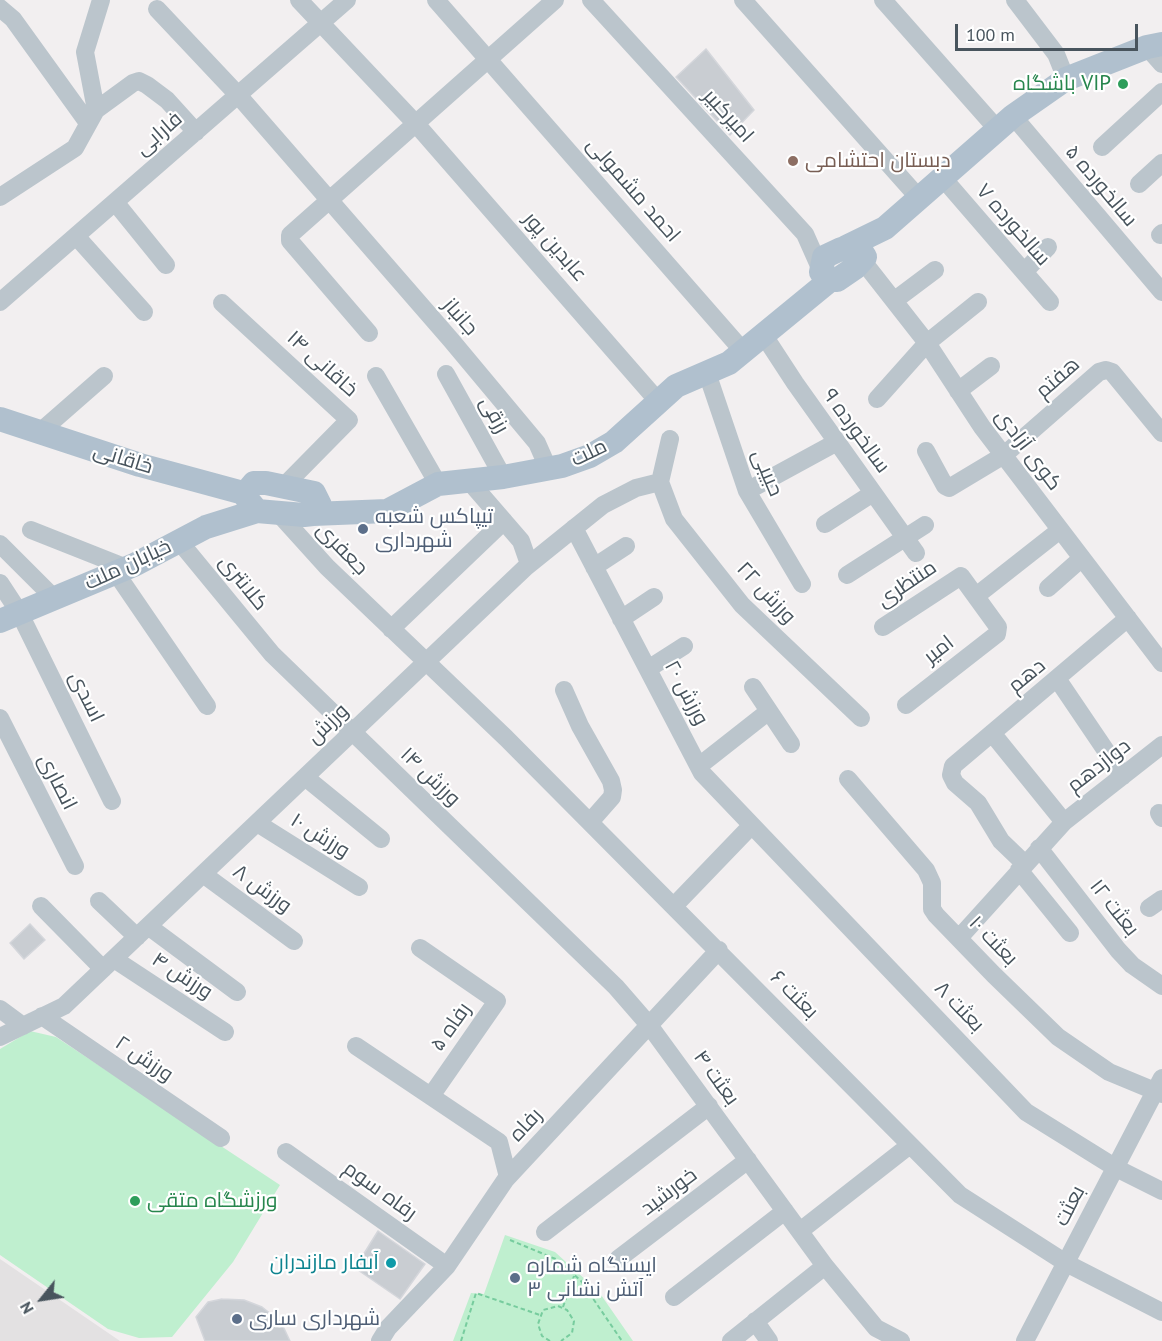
<!DOCTYPE html>
<html>
<head>
<meta charset="utf-8">
<style>
	body { margin:0 }
	#map { position:relative; width:1162px; height:1341px; overflow:hidden; background:#f2eff0; font-family:"PT Sans",sans-serif }
	canvas { display:block }
	.north { position:absolute; left:12px; top:1269px; width:60px; height:60px; -webkit-text-stroke:4px #fff; paint-order:stroke; rotate:240deg; font-size:16px; font-weight:700; line-height:24px; text-align:center; color:#48545d }
	.north::after { content:''; display:block; margin:auto; width:21px; height:27px; background:#48545d; clip-path:polygon(50% 0,100% 100%,50% 72%,0 100%) }
	.scale { position:absolute; left:955px; top:24px; width:183px; height:27px; box-sizing:border-box; border:3px solid #48545d; border-top:0; padding-left:8px; font-size:18px; line-height:21px; white-space:nowrap; color:#48545d; -webkit-text-stroke:4px #fff; paint-order:stroke }
</style>
</head>
<body>
<div id="map">
<canvas width="1162" height="1341"></canvas>
<div class="north">N</div>
<div class="scale">100 m</div>
</div>
<script>
const context = document.querySelector('canvas').getContext('2d');
context.lineJoin = 'round';
function paint(path, color) { context.fillStyle = color; context.fill(path, 'evenodd'); }
const toPath = rows => new Path2D(rows.map(r => 'M' + r).join(''));
function stroke(path, color, width, dash) { context.strokeStyle = color; context.lineWidth = width; context.lineCap = dash ? 'butt' : 'round'; context.setLineDash(dash || []); context.stroke(path); }
function write(font, color, halo, rows, align = 'center') {
  context.font = font + ' "PT Sans",Cairo,sans-serif'; context.lineWidth = 4.5; context.setLineDash([]); context.textBaseline = 'middle'; context.strokeStyle = halo; context.fillStyle = color; for (const [text, x, y, turn = 0] of rows) {
    context.save(); context.translate(x, y); context.rotate((+turn || 0) * Math.PI / 180); context.textAlign = isNaN(turn) ? turn : align; if (halo) context.strokeText(text, 0, 0); context.fillText(text, 0, 0); context.restore();
  }
}
paint(toPath([
	[0,1259,120,1341,0,1341]
]), '#e3e1e2');
paint(toPath([
	[30,1031,56,1037,280,1185,233,1262,172,1337,139,1338,108,1329,0,1255,0,1049],
	[505,1235,555,1252,599,1292,633,1341,453,1341,471,1293,484,1294]
]), '#bfefcf');
const building = toPath([
	[706,49,754,110,730,135,676,77,706,49],
	[30,924,45,940,24,959,10,943,30,924],
	[378,1231,425,1264,400,1299,355,1268,378,1231],
	[222,1299,244,1300,262,1307,281,1322,290,1341,205,1341,196,1317,208,1302,222,1299]
]);
paint(building, '#c9cdd2');
stroke(building, '#d4d6db', 1.5);
stroke(toPath([
	[510,1240,558,1260,581,1281,622,1341],
	[563,1307,574,1276],
	[461,1341,476,1293,540,1315],
	[550,1341,542,1336,538,1324,543,1310,558,1306,567,1310,574,1321,572,1333,561,1341]
]), '#77cc9e', 2, [4.5, 3]);
stroke(toPath([
	[299,0,417,125,657,400],
	[436,0,743,351],
	[591,0,805,234,821,270],
	[743,0,918,197],
	[883,0,998,130],
	[1015,0,1056,54,1066,79],
	[0,8,13,19,88,123],
	[157,9,238,95,451,340,537,443,548,468],
	[1147,47,1162,64],
	[96,110,85,52,101,0],
	[1013,116,1162,292],
	[1102,147,1162,92],
	[942,177,1050,302],
	[1139,184,1162,163],
	[0,197,75,148,96,110,133,83,139,81,147,85,167,100,196,132],
	[115,202,166,265],
	[1160,235,1162,233],
	[76,236,144,312],
	[862,260,927,343,982,427,1162,663],
	[1024,272,1048,247],
	[895,300,935,270],
	[0,302,347,0],
	[222,303,349,420,284,486],
	[369,333,290,241,290,235,555,0],
	[763,334,795,383,916,553],
	[707,373,747,491,802,584],
	[446,374,503,477],
	[376,376,438,484],
	[958,391,991,366],
	[877,399,927,343,978,302],
	[40,432,104,376],
	[926,451,945,486,949,488,1004,455,1099,372,1106,370,1112,372,1162,433],
	[470,482,521,541,529,564],
	[660,482,674,519,742,605,861,718],
	[747,491,837,442],
	[280,515,327,567,506,738,960,1195,1066,1263,1162,1312],
	[825,524,873,493],
	[574,528,702,773,1026,1112,1116,1168,1162,1191],
	[31,530,127,568],
	[179,541,272,654,616,987,649,1025,825,1266,876,1328,901,1341],
	[0,544,54,598],
	[594,567,626,546],
	[116,573,207,706],
	[847,575,925,525],
	[0,583,19,612,112,801],
	[1048,588,1082,558],
	[976,596,1060,530],
	[621,619,654,597],
	[883,627,961,576,998,627,997,634,906,705],
	[391,629,504,521],
	[648,669,684,646],
	[1058,680,1123,776],
	[753,687,769,711],
	[564,690,580,726,611,781,613,790,612,797,590,822],
	[0,718,75,866],
	[992,733,1064,822],
	[699,766,769,711,791,744],
	[305,777,381,839],
	[848,779,926,870,932,883,932,909,936,915,994,975,1058,1037,1109,1072,1162,1094],
	[1159,813,1162,818],
	[257,823,359,887],
	[1039,848,1118,950,1132,965,1162,986],
	[1025,864,1001,841,978,803,955,783,951,775,953,766,1128,618],
	[1019,870,1070,933],
	[203,874,294,941],
	[99,901,137,937],
	[41,906,103,969],
	[674,906,751,826],
	[1149,908,1162,899],
	[148,926,237,992],
	[959,938,1064,822,1162,745],
	[420,948,497,1001,431,1096],
	[114,959,225,1032],
	[0,1009,23,1026],
	[42,1016,221,1138],
	[0,1037,64,1006,526,567,603,505,636,488,660,482,670,439],
	[356,1046,499,1142,508,1177],
	[286,1152,447,1266],
	[800,1231,910,1145],
	[545,1232,709,1106],
	[618,1259,748,1160],
	[674,1297,785,1211],
	[755,1321,769,1341],
	[380,1341,388,1328,447,1266,506,1179,719,950],
	[731,1341,825,1266],
	[1025,1341,1162,1078]
]), '#bbc5cc', 18);
stroke(toPath([
	[858,246,865,257,856,267,837,280,826,279,821,272,824,257,841,249,858,246],
	[846,247,885,228,1013,116,1066,79,1147,47,1162,44],
	[0,419,140,465,247,494],
	[254,483,266,483,314,493,320,505,313,514,304,515,257,511,247,499,248,490,254,483],
	[313,514,387,511,438,484,503,477,562,466,590,456,614,442,676,386,729,363,829,281],
	[0,621,134,565,206,527,257,511]
]), '#b0c0ce', 24);
for (const [x, y, r, color] of [
	[1123,84,6,"#2e9e5b"],
	[793,161,6,"#8d6e63"],
	[363,529,6,"#5c6f8a"],
	[135,1201,6,"#2e9e5b"],
	[391,1263,6,"#0f9aa8"],
	[515,1278,6,"#5c6f8a"],
	[237,1319,6,"#5c6f8a"]
]) { const dot = new Path2D(); dot.arc(x, y, r, 0, 2 * Math.PI); context.fillStyle = color; context.fill(dot); stroke(dot, '#fff', 2); }
write('21px', '#27864d', '#fff', [
	["باشگاه VIP",1111,84],
	["ورزشگاه متقی",147,1201,"left"]
], 'right');
write('21px', '#48545d', '#fff', [
	["امیرکبیر",728,116,48],
	["فارابی",159,134,-41],
	["سالخورده ۵",1101,186,50],
	["احمد مشمولی",633,190,49],
	["سالخورده ۷",1013,225,49],
	["عابدین پور",555,247,49],
	["جانباز",460,317,49],
	["خاقانی ۱۴",322,364,42],
	["هفتم",1058,378,-41],
	["رزقی",494,415,61],
	["سالخورده ۹",856,431,54],
	["کوی آزادی",1028,450,53],
	["ملت",589,453,-26],
	["خاقانی",123,459,17],
	["حبیبی",767,473,67],
	["جعفری",342,549,46],
	["خیابان ملت",128,565,-25],
	["کلانتری",243,583,51],
	["منتظری",907,584,-34],
	["ورزش ۲۲",766,593,47],
	["امیر",939,650,-38],
	["دهم",1027,676,-39],
	["ورزش ۲۰",686,693,62],
	["اسدی",86,697,64],
	["ورزش",328,724,-44],
	["دوازدهم",1099,766,-38],
	["ورزش ۱۴",430,777,44],
	["انصاری",57,782,63],
	["ورزش ۱۰",320,836,32],
	["ورزش ۸",262,889,36],
	["بعثت ۱۲",1114,908,52],
	["بعثت ۱۰",993,941,46],
	["ورزش ۴",182,976,33],
	["بعثت ۶",794,995,45],
	["بعثت ٨",959,1007,46],
	["رفاه ۵",451,1027,-55],
	["ورزش ۲",144,1059,34],
	["بعثت ۴",716,1078,54],
	["رفاه",526,1125,-47],
	["رفاه سوم",380,1191,36],
	["خورشید",669,1192,-37],
	["بعثت",1070,1206,-63]
]);
write('21px', '#785e54', '#fff', [
	["دبستان احتشامی",805,161]
], 'left');
write('21px', '#4e5e75', '#fff', [
	["تیپاکس شعبه",375,517],
	["شهرداری",375,541],
	["ایستگاه شماره",527,1266],
	["۳ آتش نشانی",527,1290],
	["شهرداری ساری",249,1319]
], 'left');
write('21px', '#0d838f', '#fff', [
	["آبفار مازندران",379,1263]
], 'right');
</script>
</body>
</html>
